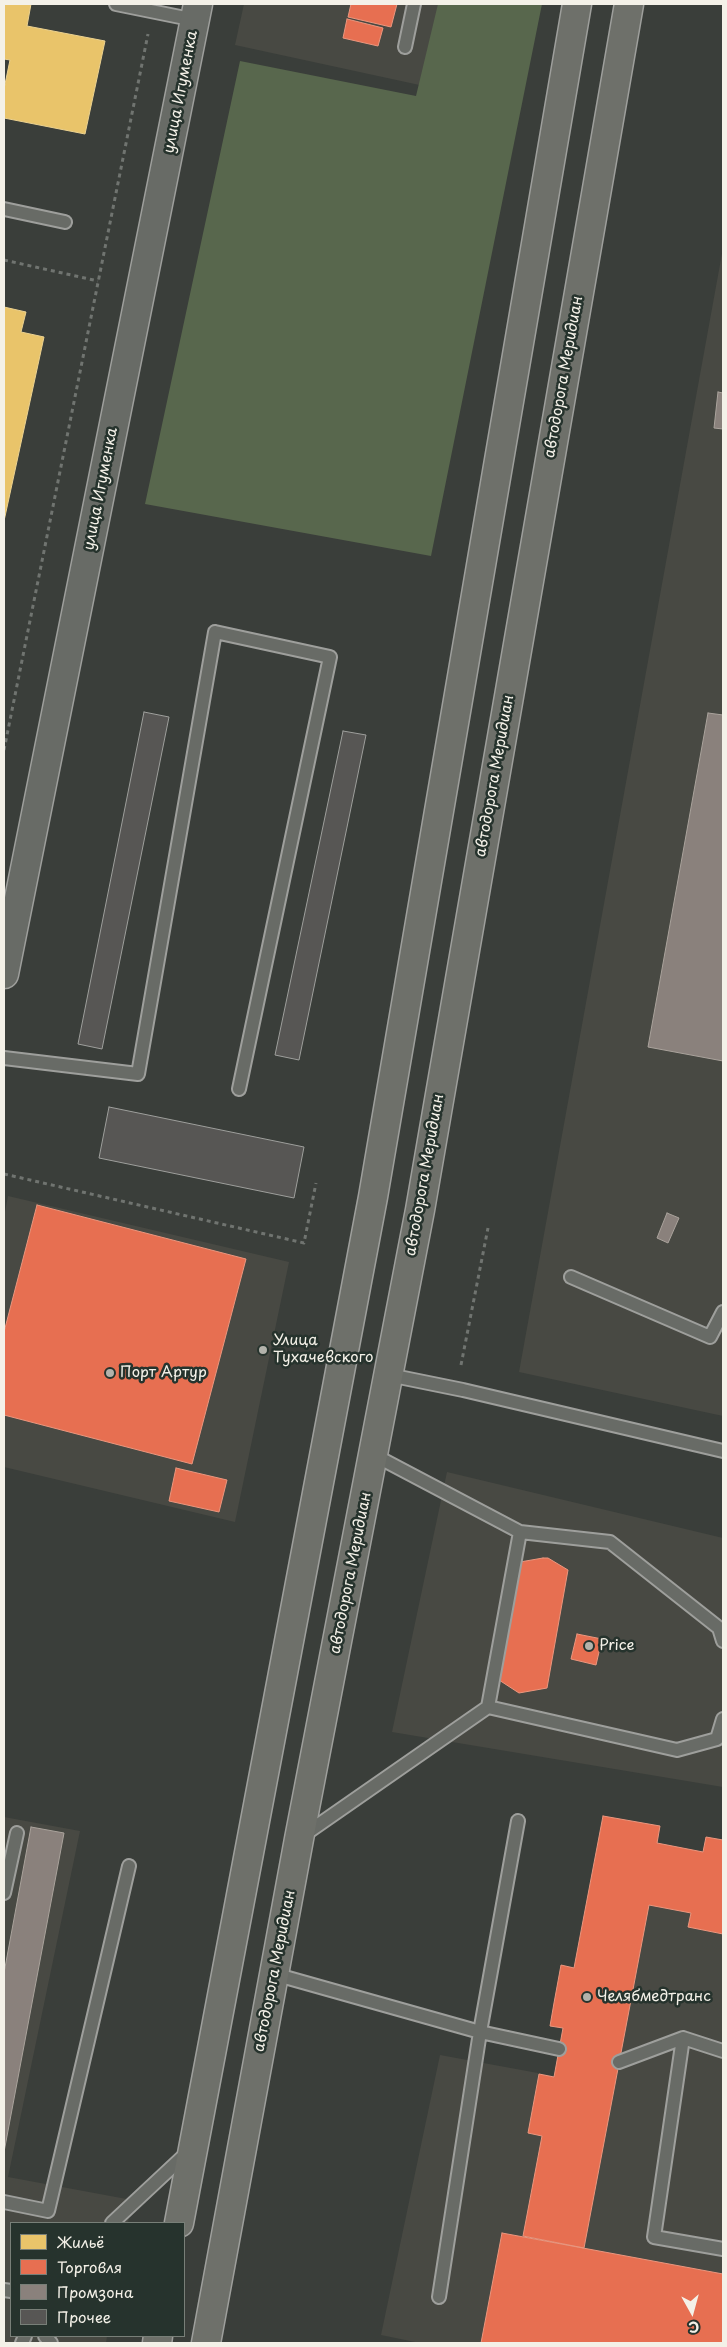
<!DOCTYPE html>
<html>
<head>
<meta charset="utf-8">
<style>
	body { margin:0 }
	#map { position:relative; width:727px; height:2347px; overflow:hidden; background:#3a3e3a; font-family:"Playpen Sans",sans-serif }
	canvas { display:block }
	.frame { position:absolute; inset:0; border:5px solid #f4f1e8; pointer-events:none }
	.legend { position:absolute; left:10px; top:2222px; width:175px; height:115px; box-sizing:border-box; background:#26332d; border:1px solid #787f78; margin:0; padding:6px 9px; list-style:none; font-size:15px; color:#f4f1e8 }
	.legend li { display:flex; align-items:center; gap:10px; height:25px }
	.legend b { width:25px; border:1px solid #787f78 }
	.north { position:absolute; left:667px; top:2287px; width:50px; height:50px; -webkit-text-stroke:4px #26332d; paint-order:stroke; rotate:173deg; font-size:14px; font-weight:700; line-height:20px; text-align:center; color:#f4f1e8 }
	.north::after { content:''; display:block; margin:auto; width:18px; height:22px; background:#f4f1e8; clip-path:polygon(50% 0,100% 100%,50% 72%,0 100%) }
</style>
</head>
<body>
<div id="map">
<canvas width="727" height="2347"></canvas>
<div class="frame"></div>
<ul class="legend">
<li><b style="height:14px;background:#e9c46a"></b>Жильё</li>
<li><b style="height:14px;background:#e76f51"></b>Торговля</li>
<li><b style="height:14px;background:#8a817c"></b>Промзона</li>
<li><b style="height:14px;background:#575654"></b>Прочее</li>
</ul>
<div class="north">С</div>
</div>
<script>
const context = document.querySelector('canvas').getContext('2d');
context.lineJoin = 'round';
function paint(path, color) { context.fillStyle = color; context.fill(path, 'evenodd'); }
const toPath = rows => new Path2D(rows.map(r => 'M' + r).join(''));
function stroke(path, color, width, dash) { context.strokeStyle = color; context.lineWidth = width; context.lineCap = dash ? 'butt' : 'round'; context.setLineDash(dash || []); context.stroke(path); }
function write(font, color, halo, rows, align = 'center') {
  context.font = font + ' "Playpen Sans",sans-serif'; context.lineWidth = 5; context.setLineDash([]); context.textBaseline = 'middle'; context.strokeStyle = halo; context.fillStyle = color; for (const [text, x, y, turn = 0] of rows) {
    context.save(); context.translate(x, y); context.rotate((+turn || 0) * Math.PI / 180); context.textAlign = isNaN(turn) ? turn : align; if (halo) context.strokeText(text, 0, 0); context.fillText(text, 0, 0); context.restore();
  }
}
paint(toPath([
	[244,4,457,4,438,89,235,45],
	[723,248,723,1416,519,1372],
	[8,1196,289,1262,235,1522,4,1467,4,1217],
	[447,1472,723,1538,723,1787,392,1732],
	[603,1816,660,1826,658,1843,703,1852,706,1837,723,1840,723,2343,420,2343,381,2335,440,2055,554,2076,563,2029,550,2026,554,2003,561,1965,574,1967],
	[4,1817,80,1831,8,2177,132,2200,128,2223,11,2223,11,2336,107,2336,106,2343,4,2343]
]), '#484943');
paint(toPath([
	[438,4,542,4,431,556,145,504,240,61,416,96]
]), '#58674d');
const homes = toPath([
	[4,4,31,4,27,26,105,41,85,134,4,118,4,89,10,60,4,59,4,4],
	[4,307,26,312,21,332,44,337,4,521,4,307]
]);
paint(homes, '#e9c46a');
stroke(homes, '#ecd290', 1);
const shops = toPath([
	[351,4,397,4,391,27,348,17,351,4],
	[347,19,383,28,378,46,343,38,347,19],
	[37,1205,246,1259,192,1464,4,1415,4,1332,37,1205],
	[176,1468,227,1480,219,1512,169,1501,176,1468],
	[543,1558,548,1558,568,1570,547,1688,519,1693,499,1680,520,1562,543,1558],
	[577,1634,602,1639,596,1665,571,1659,577,1634],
	[603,1816,660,1826,657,1843,703,1852,706,1837,723,1840,723,1934,688,1927,691,1913,649,1905,584,2248,523,2236,542,2136,528,2133,539,2074,554,2077,563,2028,550,2026,554,2003,561,1965,574,1968,603,1816],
	[502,2233,723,2274,723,2343,481,2343,502,2233]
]);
paint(shops, '#e76f51');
stroke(shops, '#eb967e', 1);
const industry = toPath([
	[718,392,723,393,723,429,714,428,718,392],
	[708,713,723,715,723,1061,648,1047,708,713],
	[667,1213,679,1218,668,1243,657,1238,667,1213],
	[31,1827,64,1833,4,2152,4,1973,31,1827]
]);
paint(industry, '#8a817c');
stroke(industry, '#aaa39c', 1);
const building = toPath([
	[144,712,169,717,102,1049,78,1044,144,712],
	[343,731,366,735,299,1060,275,1055,343,731],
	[109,1107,304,1147,294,1198,99,1158,109,1107]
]);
paint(building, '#575654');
stroke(building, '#9e9f9c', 1);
const lane = toPath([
	[116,4,195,20],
	[405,47,414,4],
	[4,209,65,222],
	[4,1058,138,1074,215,632,330,657,239,1089],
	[571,1277,710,1337,723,1312],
	[389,1375,463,1390,723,1451],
	[520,1532,610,1542,719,1628,723,1641],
	[488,1707,677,1750,717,1739,723,1719],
	[301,1837,488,1707,520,1532,374,1455],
	[4,1893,17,1833],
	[274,1974,480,2032,559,2049],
	[683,2038,654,2237,723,2249],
	[619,2062,683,2038,723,2051],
	[4,2202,48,2211,129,1866],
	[112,2223,188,2152],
	[4,2290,11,2291],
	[439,2297,480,2032,518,1821],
	[45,2336,51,2343],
	[22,2343,25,2336]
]);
const secondary = toPath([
	[4,974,198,4]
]);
const primary = toPath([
	[179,2223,373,1197,577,4],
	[157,2343,158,2336],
	[206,2343,299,1839,420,1210,629,4]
]);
stroke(lane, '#9e9f9c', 16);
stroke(secondary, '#9e9f9c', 31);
stroke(primary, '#9e9f9c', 31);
stroke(toPath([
	[4,260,98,281],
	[4,750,148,34],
	[4,1174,304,1243,316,1183],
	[461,1365,488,1228]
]), '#707470', 3, [4, 4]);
stroke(lane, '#686b66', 12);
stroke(secondary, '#686b66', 28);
stroke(primary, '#6e706a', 28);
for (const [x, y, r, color] of [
	[263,1350,5,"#b3b2ab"],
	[110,1373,5,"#b3b2ab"],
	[589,1646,5,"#b3b2ab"],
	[587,1997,5,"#b3b2ab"]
]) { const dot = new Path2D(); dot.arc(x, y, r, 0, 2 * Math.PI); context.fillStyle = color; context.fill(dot); stroke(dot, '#26332d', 2); }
write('15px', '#f4f1e8', '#26332d', [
	["улица Игуменка",181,92,-79],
	["автодорога Меридиан",564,377,-80],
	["улица Игуменка",101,489,-79],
	["автодорога Меридиан",495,776,-80],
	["автодорога Меридиан",425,1175,-80],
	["автодорога Меридиан",351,1573,-79],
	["автодорога Меридиан",275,1971,-79]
]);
write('15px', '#f4f1e8', '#26332d', [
	["Улица",273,1341],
	["Тухачевского",273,1358],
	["Порт Артур",120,1373],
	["Price",599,1646],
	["Челябмедтранс",597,1997]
], 'left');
</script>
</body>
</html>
